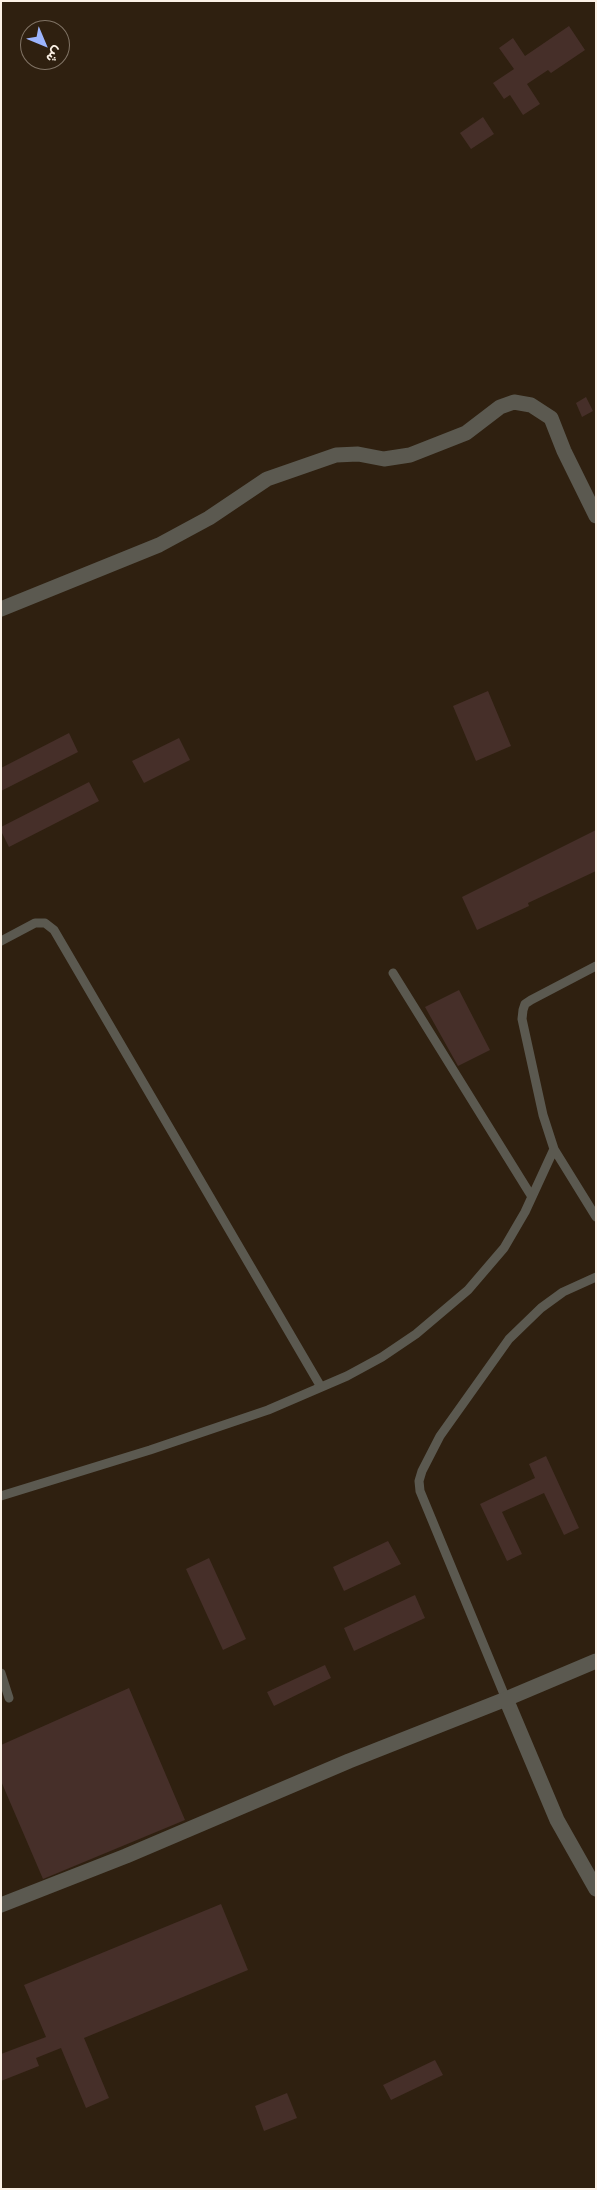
<!DOCTYPE html>
<html>
<head>
<meta charset="utf-8">
<style>
	body { margin:0 }
	#map { position:relative; width:597px; height:2190px; overflow:hidden; background:#2f2010; font-family:"Space Grotesk",Vazirmatn,sans-serif }
	canvas { display:block }
	.frame { position:absolute; inset:0; border:2px solid #fbf1e6; pointer-events:none }
	.north { position:absolute; left:20px; top:20px; width:50px; height:50px; box-sizing:border-box; background:#2f2010; border:1px solid #817466; border-radius:50%; rotate:135deg; font-size:14px; font-weight:700; line-height:20px; text-align:center; color:#fbf1e6 }
	.north::after { content:''; display:block; margin:auto; width:18px; height:22px; background:#9cb4fd; clip-path:polygon(50% 0,100% 100%,50% 72%,0 100%) }
</style>
</head>
<body>
<div id="map">
<canvas width="597" height="2190"></canvas>
<div class="frame"></div>
<div class="north">ش</div>
</div>
<script>
const context = document.querySelector('canvas').getContext('2d');
context.lineJoin = 'round';
function paint(path, color) { context.fillStyle = color; context.fill(path, 'evenodd'); }
const toPath = rows => new Path2D(rows.map(r => 'M' + r).join(''));
function stroke(path, color, width, dash) { context.strokeStyle = color; context.lineWidth = width; context.lineCap = dash ? 'butt' : 'round'; context.setLineDash(dash || []); context.stroke(path); }
paint(toPath([
	[569,26,585,50,551,73,548,70,527,84,540,104,523,115,510,95,504,99,493,83,514,69,499,48,513,38,525,56],
	[483,117,494,134,471,149,460,133],
	[586,397,593,411,582,417,576,403],
	[488,691,511,746,476,761,453,706],
	[69,733,78,752,1,791,1,768],
	[179,738,190,760,144,783,132,761],
	[89,782,99,801,9,847,1,831,1,827],
	[596,830,596,871,528,903,529,906,477,930,462,897],
	[459,990,490,1050,458,1066,425,1007],
	[546,1456,579,1528,564,1535,544,1493,502,1512,522,1554,507,1561,480,1504,535,1478,529,1464],
	[388,1541,401,1564,344,1591,333,1567],
	[209,1558,246,1639,223,1650,186,1569],
	[415,1595,425,1618,354,1651,344,1628],
	[325,1665,331,1678,274,1706,267,1692],
	[129,1688,185,1820,43,1879,1,1781,1,1745],
	[221,1904,248,1970,84,2038,109,2098,86,2108,61,2048,36,2058,39,2066,1,2081,1,2054,46,2037,24,1985],
	[435,2060,443,2075,391,2100,383,2085],
	[287,2093,297,2118,264,2131,255,2106]
]), '#462f29');
stroke(toPath([
	[1,941,35,923,45,923,54,930,321,1387],
	[596,966,531,1000,525,1004,523,1010,522,1019,543,1115,554,1149,596,1217],
	[393,973,532,1197],
	[1,1496,150,1450,268,1410,347,1376,382,1357,416,1334,468,1290,504,1248,525,1212,554,1149],
	[1,1673,9,1698],
	[506,1699,420,1491,419,1481,422,1471,440,1436,509,1339,541,1308,563,1292,596,1277]
]), '#5b5950', 9);
stroke(toPath([
	[1,609,159,545,209,518,267,479,336,455,358,454,384,459,410,455,466,433,500,407,514,402,531,405,551,418,564,451,596,516],
	[506,1699,557,1820,596,1889],
	[1,1905,126,1856,349,1761,506,1699,596,1661]
]), '#5b5950', 15);
</script>
</body>
</html>
